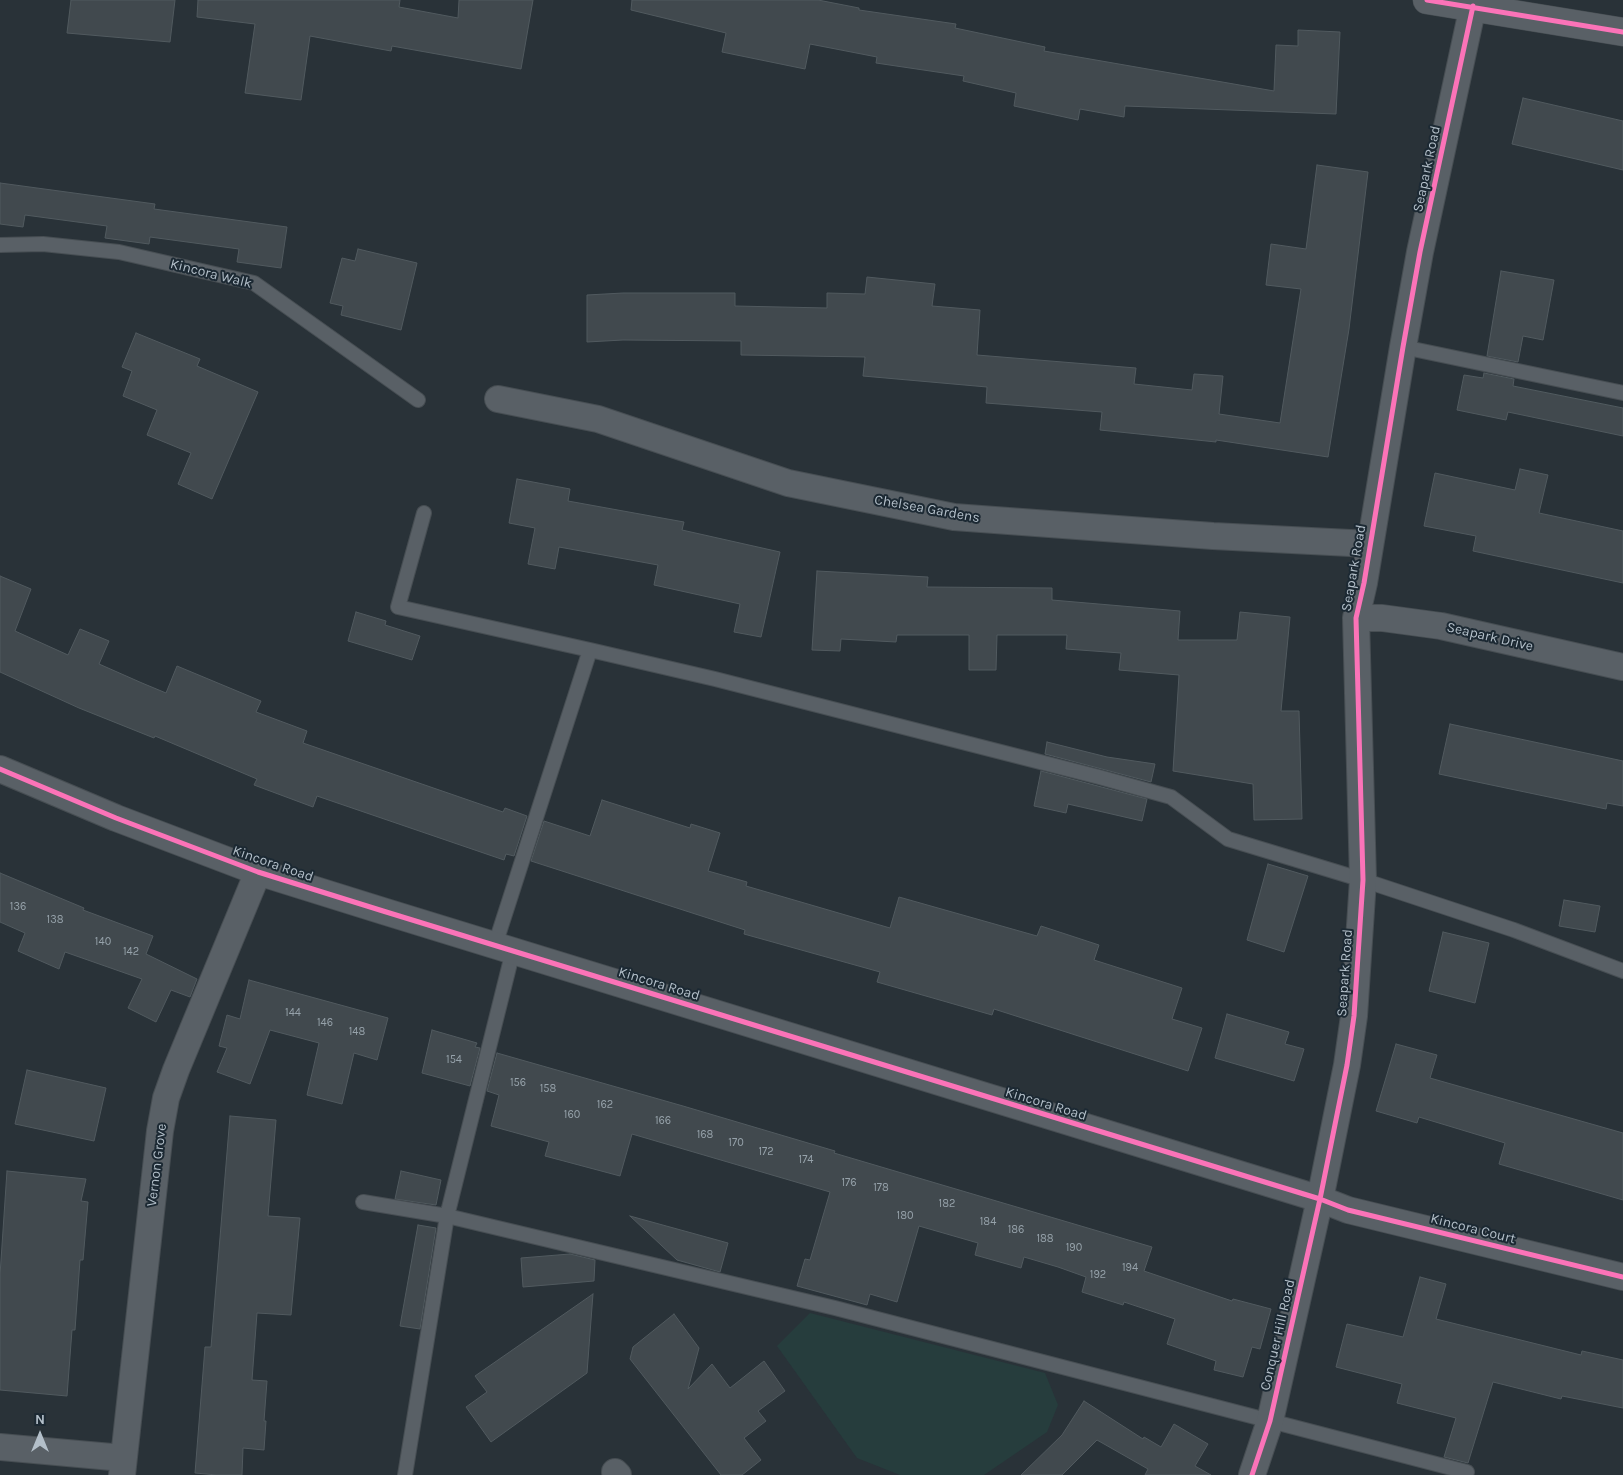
<!DOCTYPE html>
<html>
<head>
<meta charset="utf-8">
<style>
	body { margin:0 }
	#map { position:relative; width:1623px; height:1475px; overflow:hidden; background:#293238; font-family:Karla,sans-serif }
	canvas { display:block }
	.north { position:absolute; left:15px; top:1410px; width:50px; height:50px; -webkit-text-stroke:4px #1c2933; paint-order:stroke; rotate:0deg; font-size:14px; font-weight:700; line-height:20px; text-align:center; color:#b3bfc9 }
	.north::after { content:''; display:block; margin:auto; width:18px; height:22px; background:#b3bfc9; clip-path:polygon(50% 0,100% 100%,50% 72%,0 100%) }
</style>
</head>
<body>
<div id="map">
<canvas width="1623" height="1475"></canvas>
<div class="north">N</div>
</div>
<script>
const context = document.querySelector('canvas').getContext('2d');
context.lineJoin = 'round';
function paint(path, color) { context.fillStyle = color; context.fill(path, 'evenodd'); }
const toPath = rows => new Path2D(rows.map(r => 'M' + r).join(''));
function stroke(path, color, width, dash) { context.strokeStyle = color; context.lineWidth = width; context.lineCap = dash ? 'butt' : 'round'; context.setLineDash(dash || []); context.stroke(path); }
function write(font, color, halo, rows, align = 'center') {
  context.font = font + ' Karla,sans-serif'; context.lineWidth = 4; context.setLineDash([]); context.textBaseline = 'middle'; context.strokeStyle = halo; context.fillStyle = color; for (const [text, x, y, turn = 0] of rows) {
    context.save(); context.translate(x, y); context.rotate((+turn || 0) * Math.PI / 180); context.textAlign = isNaN(turn) ? turn : align; if (halo) context.strokeText(text, 0, 0); context.fillText(text, 0, 0); context.restore();
  }
}
paint(toPath([
	[810,1313,1045,1373,1058,1405,1047,1432,984,1475,900,1475,857,1458,777,1346]
]), '#263d3d');
const building = toPath([
	[71,0,175,0,170,42,67,33,71,0],
	[198,0,400,0,399,7,458,18,459,0,533,0,521,69,392,46,391,51,310,36,301,100,245,93,255,24,197,17,198,0],
	[632,0,818,0,859,8,859,10,956,24,955,28,1045,47,1044,51,1274,91,1276,45,1298,46,1298,30,1340,32,1336,114,1125,106,1124,117,1080,109,1078,120,1014,106,1016,93,963,81,964,76,876,63,877,57,810,44,805,69,722,52,726,33,631,10,632,0],
	[1523,98,1623,121,1623,170,1512,144,1523,98],
	[1317,165,1368,172,1349,329,1328,457,1216,440,1216,442,1100,430,1102,412,986,403,987,387,863,376,865,357,741,355,741,341,623,340,587,342,587,295,623,293,735,293,735,306,827,308,827,293,865,294,867,277,935,284,932,306,980,310,977,355,1136,368,1134,384,1192,390,1194,374,1223,376,1219,414,1280,423,1301,289,1266,285,1271,244,1306,249,1317,165],
	[0,183,155,204,154,209,287,227,281,268,237,262,239,249,150,237,149,244,105,238,107,226,25,215,23,227,0,224,0,183],
	[358,249,417,263,401,330,341,315,343,306,330,303,342,258,355,261,358,249],
	[1501,271,1554,280,1543,340,1523,336,1518,362,1487,356,1501,271],
	[136,333,200,359,197,366,258,392,212,499,178,484,191,453,147,435,157,410,123,396,132,371,122,367,136,333],
	[1484,373,1514,379,1513,386,1623,408,1623,436,1508,412,1506,420,1457,410,1464,375,1483,378,1484,373],
	[1520,469,1548,475,1539,513,1623,531,1623,583,1473,551,1476,536,1424,526,1435,473,1515,490,1520,469],
	[517,479,570,489,568,501,684,522,682,530,780,552,761,637,734,632,740,604,654,585,658,565,559,547,555,569,528,564,535,528,509,523,517,479],
	[817,571,928,577,927,587,1052,588,1052,600,1180,611,1178,640,1237,640,1240,612,1290,617,1281,711,1299,711,1302,819,1254,820,1253,784,1173,771,1179,675,1119,670,1121,653,1066,649,1067,635,997,635,996,670,969,670,969,635,897,635,896,642,841,639,840,651,812,650,817,571],
	[0,576,31,589,15,631,68,655,80,629,109,641,99,664,142,683,166,693,177,666,261,701,256,712,307,731,303,743,503,812,505,808,527,816,514,856,506,854,504,860,317,796,313,807,254,785,257,779,155,736,154,738,79,708,0,672,0,576],
	[356,612,386,621,385,625,420,636,412,660,348,641,356,612],
	[1450,724,1623,761,1623,806,1607,803,1606,809,1439,774,1450,724],
	[1047,742,1107,757,1155,764,1151,782,1045,754,1047,742],
	[1041,771,1147,799,1142,821,1068,804,1066,813,1034,806,1041,771],
	[602,800,690,828,691,824,720,833,708,871,747,882,746,886,890,928,899,897,1037,936,1041,926,1099,945,1094,960,1182,988,1172,1019,1202,1028,1188,1071,994,1009,992,1015,877,982,880,972,744,934,745,930,531,861,544,821,590,836,602,800],
	[1268,864,1308,876,1284,952,1247,940,1268,864],
	[0,873,84,908,83,910,153,936,146,954,197,979,190,997,171,990,156,1022,128,1008,142,979,65,952,59,969,18,951,25,933,0,922,0,873],
	[1564,900,1600,906,1595,932,1559,926,1564,900],
	[1443,932,1489,943,1475,1003,1429,991,1443,932],
	[249,980,388,1018,377,1060,354,1053,342,1104,307,1095,319,1043,270,1030,250,1084,217,1072,227,1048,219,1046,227,1015,240,1019,249,980],
	[1227,1014,1289,1032,1285,1044,1304,1049,1294,1081,1215,1058,1227,1014],
	[432,1030,477,1043,475,1047,480,1048,470,1086,422,1073,432,1030],
	[1396,1044,1437,1055,1430,1078,1623,1133,1623,1200,1499,1164,1505,1143,1419,1117,1417,1123,1376,1111,1396,1044],
	[497,1053,683,1106,835,1151,834,1153,1152,1247,1144,1271,1232,1301,1233,1299,1271,1309,1260,1349,1252,1347,1243,1377,1214,1370,1216,1361,1167,1344,1175,1319,1124,1302,1123,1305,1082,1292,1086,1277,1058,1267,1024,1257,1021,1268,975,1255,978,1243,919,1226,897,1302,870,1294,867,1305,797,1286,805,1259,810,1260,830,1192,632,1134,620,1176,545,1156,549,1142,491,1126,499,1095,487,1091,497,1053],
	[27,1070,106,1088,94,1141,15,1124,27,1070],
	[230,1116,276,1120,268,1216,300,1218,291,1315,257,1313,252,1380,267,1381,264,1421,266,1421,264,1450,243,1448,242,1475,217,1475,195,1473,205,1347,211,1347,230,1116],
	[7,1171,86,1179,81,1201,88,1202,83,1260,80,1260,75,1330,72,1330,67,1396,0,1390,0,1275,7,1171],
	[401,1171,441,1180,436,1205,395,1199,401,1171],
	[630,1216,728,1243,720,1272,677,1260,630,1216],
	[418,1225,436,1228,420,1329,400,1326,418,1225],
	[570,1254,595,1260,594,1281,523,1287,521,1258,570,1254],
	[1420,1277,1446,1284,1436,1319,1581,1355,1582,1351,1623,1360,1623,1408,1562,1396,1561,1399,1493,1382,1468,1463,1444,1457,1456,1418,1397,1403,1402,1384,1336,1367,1347,1324,1403,1337,1420,1277],
	[593,1294,587,1373,491,1442,466,1407,487,1392,475,1376,593,1294],
	[674,1314,699,1348,688,1389,712,1364,730,1388,764,1361,785,1391,758,1411,766,1421,744,1438,761,1460,742,1475,721,1475,630,1359,633,1347,674,1314],
	[1084,1401,1143,1439,1144,1437,1161,1447,1174,1424,1208,1444,1195,1466,1211,1475,1145,1475,1148,1469,1097,1440,1062,1475,1021,1475,1062,1435,1084,1401]
]);
paint(building, '#41494e');
stroke(building, '#515a5f', 1);
const service = toPath([
	[0,245,43,244,119,252,254,283,418,400],
	[1403,347,1623,393],
	[424,513,398,607,590,650],
	[495,945,590,650,715,679,1099,777,1171,797,1228,839,1363,880,1514,930,1623,971],
	[363,1202,447,1216,835,1308,1467,1472],
	[405,1475,447,1216,513,951]
]);
const minor = toPath([
	[498,399,598,419,788,483,954,517,1213,536,1370,544],
	[1356,618,1382,618,1441,626,1623,667],
	[0,769,116,818,258,872,383,911,1320,1199,1348,1210,1623,1277],
	[0,1447,123,1458],
	[615,1472,618,1475],
	[122,1475,160,1131,166,1098,176,1070,258,872],
	[1252,1475,1270,1421,1320,1199,1347,1065,1354,1016,1363,880,1356,618,1364,583,1403,347,1420,252,1473,6]
]);
const tertiary = toPath([
	[1427,0,1623,32]
]);
stroke(service, '#474e53', 16);
stroke(minor, '#474e53', 28);
stroke(tertiary, '#474e53', 29);
stroke(service, '#596066', 14);
stroke(minor, '#596066', 26);
stroke(tertiary, '#596066', 28);
stroke(toPath([
	[1427,0,1623,32],
	[0,769,116,818,258,872,383,911,1320,1199,1348,1210,1623,1277],
	[1252,1475,1270,1421,1320,1199,1347,1065,1354,1016,1363,880,1356,618,1364,583,1403,347,1420,252,1473,6]
]), '#fb73b8', 5);
write('11px', '#96a2aa', null, [
	["136",18,907],
	["138",55,920],
	["140",103,942],
	["142",131,952],
	["144",293,1013],
	["146",325,1023],
	["148",357,1032],
	["154",454,1060],
	["156",518,1083],
	["158",548,1089],
	["162",605,1105],
	["160",572,1115],
	["166",663,1121],
	["168",705,1135],
	["170",736,1143],
	["172",766,1152],
	["174",806,1160],
	["176",849,1183],
	["178",881,1188],
	["182",947,1204],
	["180",905,1216],
	["184",988,1222],
	["186",1016,1230],
	["188",1045,1239],
	["190",1074,1248],
	["194",1130,1268],
	["192",1098,1275]
]);
write('14px', '#b3bfc9', '#1c2933', [
	["Seapark Road",1427,169,-78],
	["Kincora Walk",211,274,14],
	["Chelsea Gardens",927,509,10],
	["Seapark Road",1354,568,-80],
	["Seapark Drive",1490,637,13],
	["Kincora Road",273,864,19],
	["Seapark Road",1345,973,-86],
	["Kincora Road",659,984,17],
	["Kincora Road",1046,1104,17],
	["Vernon Grove",157,1165,-83],
	["Kincora Court",1473,1229,14],
	["Conquer Hill Road",1278,1335,-77]
]);
</script>
</body>
</html>
